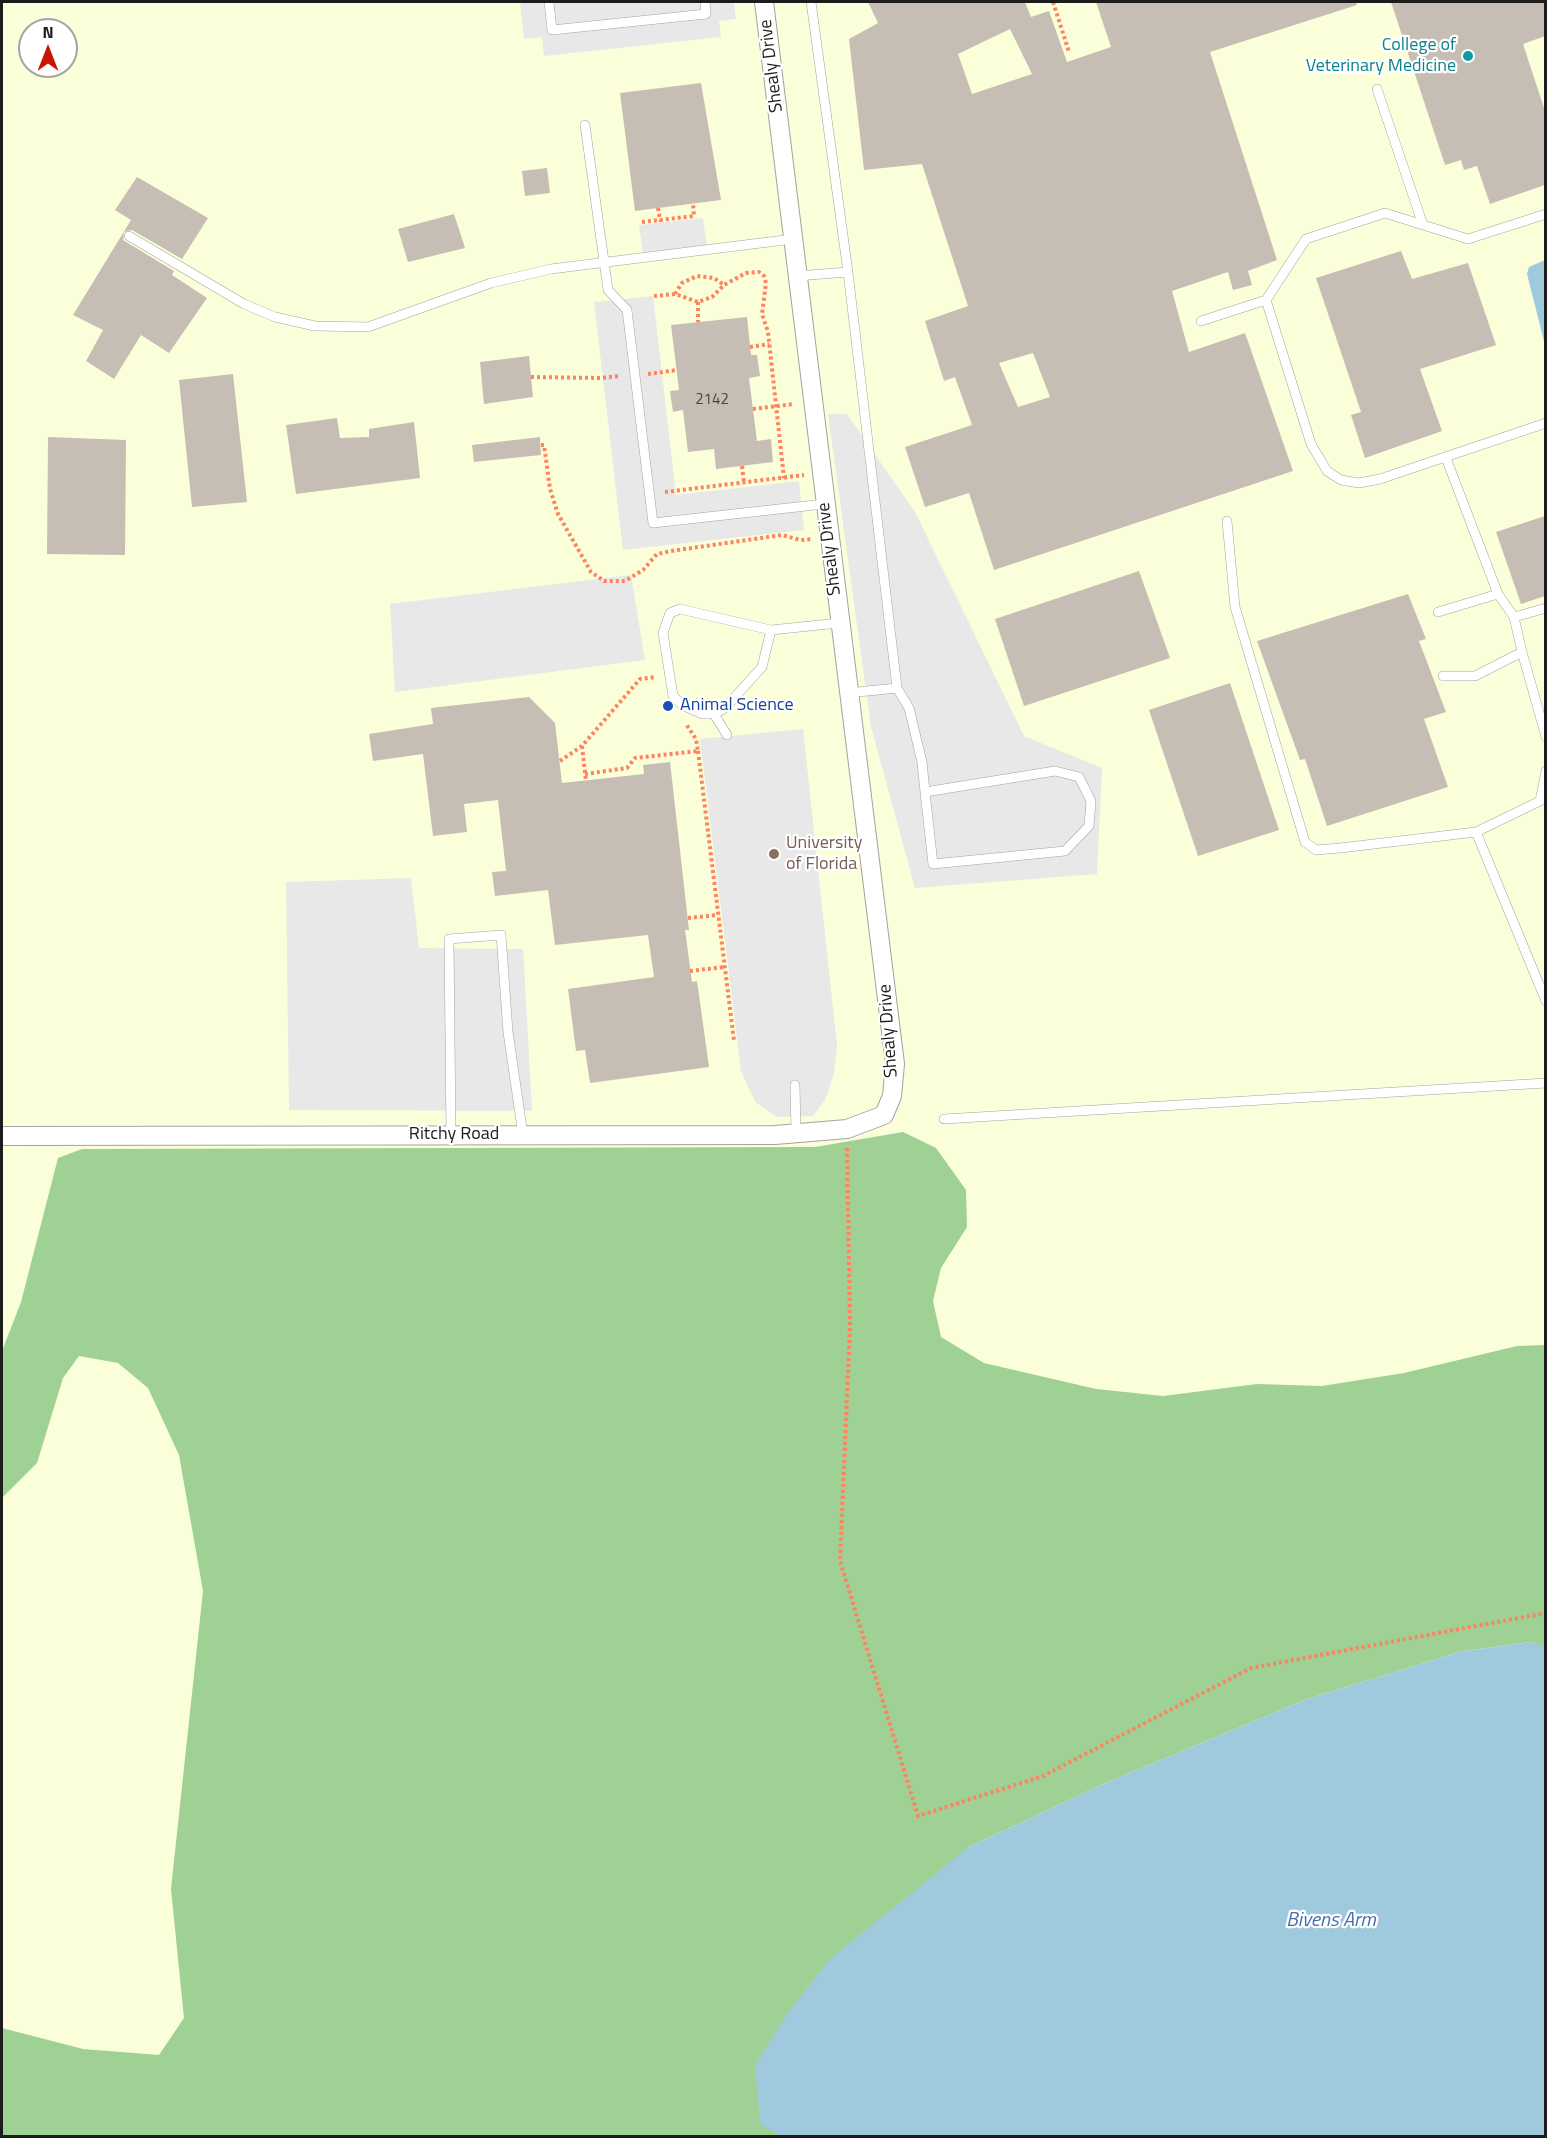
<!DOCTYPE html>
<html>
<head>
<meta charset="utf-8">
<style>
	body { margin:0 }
	#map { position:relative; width:1547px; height:2138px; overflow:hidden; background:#eeebe1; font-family:"Titillium Web",sans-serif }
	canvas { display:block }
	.frame { position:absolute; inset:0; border:3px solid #1c1c1c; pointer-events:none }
	.north { position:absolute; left:18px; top:18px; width:60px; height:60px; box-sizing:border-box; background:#fff; border:2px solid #a4a4a4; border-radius:50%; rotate:0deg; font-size:16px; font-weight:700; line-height:24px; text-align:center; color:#1c1c1c }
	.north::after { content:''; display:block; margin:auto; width:21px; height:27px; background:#c81400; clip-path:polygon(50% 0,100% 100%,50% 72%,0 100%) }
</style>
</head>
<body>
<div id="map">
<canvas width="1547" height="2138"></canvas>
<div class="frame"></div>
<div class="north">N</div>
</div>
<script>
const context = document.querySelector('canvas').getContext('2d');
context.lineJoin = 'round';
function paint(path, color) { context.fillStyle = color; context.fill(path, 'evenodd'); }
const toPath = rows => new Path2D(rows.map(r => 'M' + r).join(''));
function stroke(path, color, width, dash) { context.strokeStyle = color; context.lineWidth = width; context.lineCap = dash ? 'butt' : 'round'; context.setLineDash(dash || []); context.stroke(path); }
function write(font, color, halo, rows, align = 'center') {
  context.font = font + ' "Titillium Web",sans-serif'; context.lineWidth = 4.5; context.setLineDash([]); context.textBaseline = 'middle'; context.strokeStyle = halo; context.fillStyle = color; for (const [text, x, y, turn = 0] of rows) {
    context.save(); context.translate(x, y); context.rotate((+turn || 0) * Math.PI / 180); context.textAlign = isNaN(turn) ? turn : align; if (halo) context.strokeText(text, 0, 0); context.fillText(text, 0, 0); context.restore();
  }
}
paint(toPath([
	[2,2,1545,2,1545,1648,1532,1642,760,2123,781,2136,2,2136],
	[30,30,66,30,66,66,30,66]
]), '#fbffd9');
paint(toPath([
	[903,1132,936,1148,966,1190,967,1227,941,1268,933,1301,941,1337,984,1363,1096,1389,1163,1396,1257,1384,1322,1386,1404,1373,1517,1346,1545,1345,1545,1648,1532,1642,1463,1651,1307,1699,1101,1785,969,1847,760,2123,781,2136,2,2136,2,2028,83,2049,159,2055,184,2018,171,1889,203,1591,179,1455,148,1388,118,1363,79,1356,63,1378,37,1463,2,1498,2,1351,21,1302,58,1158,82,1149,815,1147]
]), '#9fd094');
paint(toPath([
	[520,2,734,2,736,19,719,21,721,37,544,56,542,37,524,39],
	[703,218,708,254,644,262,639,225],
	[653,296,676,495,799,481,804,530,623,550,594,302],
	[828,414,847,414,915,512,1024,736,1102,768,1097,874,915,888,871,727],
	[631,575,645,660,395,692,390,604],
	[803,729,837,1046,834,1074,825,1100,813,1116,777,1117,755,1102,741,1071,700,739],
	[411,878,419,948,523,949,532,1111,289,1110,286,882]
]), '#e8e8e8');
paint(toPath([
	[1545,260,1546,260,1545,345,1527,274,1529,267],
	[1532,1642,1546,1648,1545,2136,781,2136,760,2124,755,2066,789,2011,830,1959,969,1847,1101,1785,1307,1699,1463,1651]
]), '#9fcade');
paint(toPath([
	[868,2,1025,2,1031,17,1049,11,1067,62,1111,47,1096,2,1356,2,1357,5,1210,52,1277,260,1248,271,1252,285,1233,290,1228,272,1172,291,1189,352,1245,333,1293,471,994,570,969,493,925,507,905,447,972,425,955,377,944,381,925,321,968,306,922,164,864,170,849,39,878,23],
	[1010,29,1032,74,972,94,958,54],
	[1033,353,1050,397,1018,407,999,363],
	[1391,2,1545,2,1545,36,1523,44,1545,111,1545,185,1490,204,1477,166,1464,170,1461,160,1445,165],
	[701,83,721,200,635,211,620,93],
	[547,168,550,193,525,196,522,171],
	[137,177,208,218,182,259,132,230,124,232,123,240,174,271,172,275,207,298,169,353,141,335,114,379,86,361,103,330,73,315,131,220,115,210],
	[454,214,465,248,408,262,398,229],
	[1401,251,1412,279,1468,263,1496,345,1420,369,1442,431,1365,458,1351,415,1361,412,1316,278],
	[747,317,751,355,757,355,760,376,749,378,757,441,771,439,773,462,716,469,714,449,688,452,683,410,673,412,670,391,679,390,671,325],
	[529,356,533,397,484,404,480,362],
	[233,374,247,502,192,507,179,380],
	[337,418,340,438,369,437,369,429,414,422,420,478,296,494,286,425],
	[48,437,126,440,125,555,47,554],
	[540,437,541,455,474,462,472,445],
	[1545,516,1545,596,1521,604,1496,532],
	[1139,571,1170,658,1024,706,995,619],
	[1408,594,1426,639,1419,641,1446,712,1424,719,1448,787,1327,826,1305,759,1300,760,1257,641],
	[1230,683,1279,830,1198,856,1149,710],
	[529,697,555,723,562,783,644,774,643,765,670,762,689,930,685,930,692,982,697,981,709,1067,590,1083,585,1050,576,1051,568,989,654,977,648,935,555,945,548,890,495,896,492,872,506,871,498,800,464,804,467,832,433,836,423,754,373,761,369,734,433,724,431,708]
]), '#c6beb4');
const lane = toPath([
	[549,2,552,30,706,14,705,2],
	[811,2,848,272],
	[1377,89,1423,225],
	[585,125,608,290,627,310,653,523,824,504],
	[1546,214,1468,239,1385,213,1306,239,1266,300,1311,444,1327,471,1341,480,1359,483,1380,479,1546,423],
	[129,236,244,304,275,317,315,326,368,327,491,283,551,269,793,239],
	[797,276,848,272,897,688],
	[1201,321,1266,300],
	[1446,458,1498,594,1514,617,1546,608],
	[1227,521,1235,607,1305,842,1316,850,1340,848,1476,832],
	[1438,612,1498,594],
	[771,630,762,667,725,708,714,714,702,714,682,705,673,696,663,633,670,613,680,609,771,630,839,623],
	[1522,652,1546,737],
	[1443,676,1475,676,1522,652,1514,617],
	[848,693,897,688,909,708,922,762,925,792,933,864,1065,851,1089,826,1091,801,1079,777,1055,771,925,792],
	[714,714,727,735],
	[1546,771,1540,801,1476,832,1546,1001],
	[795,1085,796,1133],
	[944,1119,1546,1083],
	[451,1136,449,939,501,935,508,1032,523,1135]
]);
const street = toPath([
	[2,1136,775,1135,847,1129,884,1115,892,1096,895,1064,764,2]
]);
stroke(lane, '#a3a3a3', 10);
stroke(street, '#a3a3a3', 20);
stroke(toPath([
	[1053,2,1069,52],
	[658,208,660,220,694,216,693,204],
	[642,222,660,220],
	[675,294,682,283,697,276,714,278,724,285],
	[654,296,675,294,698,302,712,297,724,285,746,273,759,272,764,276,766,283,762,314,768,332,784,478],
	[698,302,698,322],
	[750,347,769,344],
	[648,374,677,370],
	[531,377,600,378,621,376],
	[753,409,794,404],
	[541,445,544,445,550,489,558,514,591,572,604,581,625,581,643,570,657,554,671,551,782,535,800,540,813,539],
	[742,466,744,482],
	[665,492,804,475],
	[582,746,586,781],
	[698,751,734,1041],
	[560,761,582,746,640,679,656,677],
	[585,774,627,768,635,758,698,751,696,739,686,724],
	[688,918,718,915],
	[690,971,724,967],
	[847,1148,850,1326,840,1561,918,1816,1043,1776,1251,1668,1546,1613]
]), '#ff8261', 4, [3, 3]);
stroke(lane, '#fff', 9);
stroke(street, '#fff', 18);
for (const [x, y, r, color] of [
	[1468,56,6,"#0f9aa8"],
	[668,706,6,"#1a4fb4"],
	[774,854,6,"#8d6e63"]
]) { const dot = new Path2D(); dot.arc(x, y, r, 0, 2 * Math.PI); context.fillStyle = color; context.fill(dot); stroke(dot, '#fff', 2); }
write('15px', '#464442', null, [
	["2142",712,400]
]);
write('18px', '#0d838f', '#fff', [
	["College of",1456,46],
	["Veterinary Medicine",1456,67]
], 'right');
write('18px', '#1c1c1c', '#fff', [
	["Shealy Drive",772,66,-97],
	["Shealy Drive",830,549,-97],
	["Shealy Drive",889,1031,-94],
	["Ritchy Road",454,1135]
]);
write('18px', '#164399', '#fff', [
	["Animal Science",680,706]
], 'left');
write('18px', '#785e54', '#fff', [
	["University",786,844],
	["of Florida",786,865]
], 'left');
write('italic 20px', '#456faf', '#fff', [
	["Bivens Arm",1331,1921]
]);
</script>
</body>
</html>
